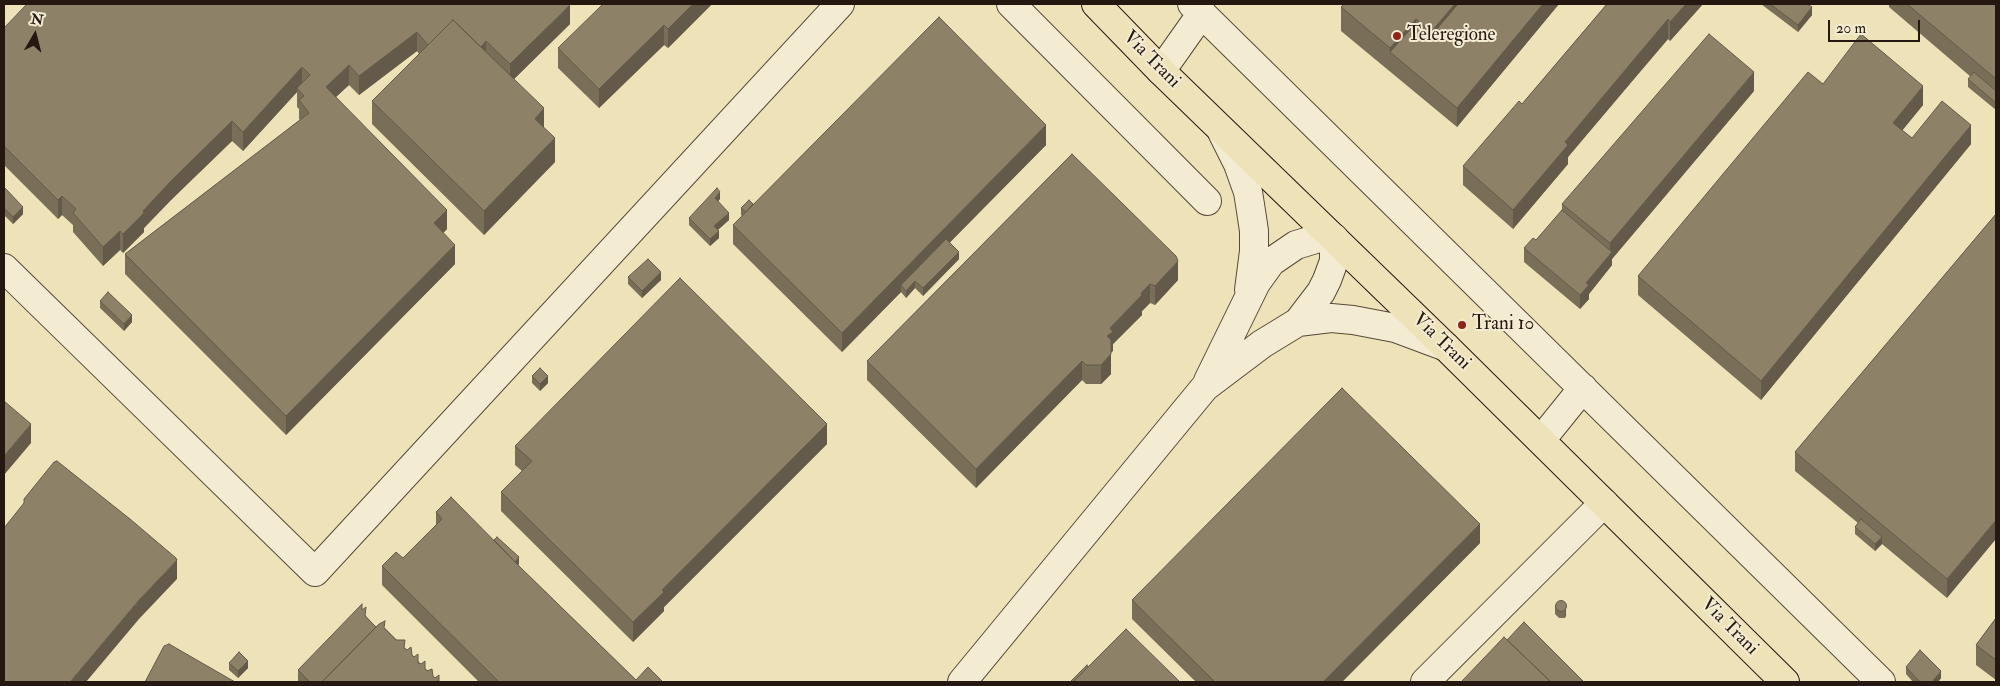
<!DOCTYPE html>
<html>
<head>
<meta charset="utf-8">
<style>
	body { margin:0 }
	#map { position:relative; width:2000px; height:686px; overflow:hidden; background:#eee2b9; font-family:"IM FELL Double Pica",serif }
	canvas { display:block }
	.frame { position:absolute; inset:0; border:5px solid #241810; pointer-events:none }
	.north { position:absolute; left:10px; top:10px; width:50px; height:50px; -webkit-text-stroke:4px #f4ecd2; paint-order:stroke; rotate:8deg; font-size:14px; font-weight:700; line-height:20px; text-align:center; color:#241810 }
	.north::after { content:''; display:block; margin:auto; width:18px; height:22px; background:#241810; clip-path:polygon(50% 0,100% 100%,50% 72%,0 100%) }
	.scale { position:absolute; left:1828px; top:20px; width:92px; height:22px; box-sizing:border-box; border:2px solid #241810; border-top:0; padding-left:6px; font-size:15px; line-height:18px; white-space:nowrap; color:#241810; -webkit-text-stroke:4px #f4ecd2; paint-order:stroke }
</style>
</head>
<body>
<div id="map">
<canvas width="2000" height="686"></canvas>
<div class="frame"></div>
<div class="north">N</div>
<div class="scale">20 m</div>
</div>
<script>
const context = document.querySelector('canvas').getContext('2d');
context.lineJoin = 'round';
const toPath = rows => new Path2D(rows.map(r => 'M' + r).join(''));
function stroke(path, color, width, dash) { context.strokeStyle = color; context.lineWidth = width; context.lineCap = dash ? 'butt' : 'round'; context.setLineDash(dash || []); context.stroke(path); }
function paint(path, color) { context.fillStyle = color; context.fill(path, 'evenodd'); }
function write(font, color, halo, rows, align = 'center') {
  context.font = font + ' "IM FELL Double Pica",serif'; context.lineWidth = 4; context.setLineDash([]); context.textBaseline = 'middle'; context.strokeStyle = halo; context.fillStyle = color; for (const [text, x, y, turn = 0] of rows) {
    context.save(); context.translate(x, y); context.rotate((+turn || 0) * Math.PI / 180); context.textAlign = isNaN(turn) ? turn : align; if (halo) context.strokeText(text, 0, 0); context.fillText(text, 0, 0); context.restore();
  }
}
const minor = toPath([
	[1011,4,1207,201],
	[1192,4,1881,682],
	[1161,71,1202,13],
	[1222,132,1238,164,1248,192,1251,211,1254,231,1254,251,1249,290],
	[4,268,315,572,840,4],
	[1208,381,1256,283,1271,262,1296,245,1319,238,1334,238,1334,261,1327,280,1321,292,1298,322],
	[1541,440,1583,388],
	[962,682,1205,387,1262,344,1298,322,1331,318,1353,320,1395,328,1446,347],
	[1425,682,1604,503]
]);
const major = toPath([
	[1096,4,1161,71,1447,348,1785,682]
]);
stroke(minor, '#564a3a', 30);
stroke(major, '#241810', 30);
stroke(minor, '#f4ecd2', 28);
stroke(major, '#eee2b9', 28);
paint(toPath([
	[712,4,668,48,664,45,599,108,558,68,558,48],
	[1344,4,1559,4,1457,127,1341,31,1341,7],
	[1607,4,1703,4,1670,41,1668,39,1637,75,1568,157,1568,164,1513,229,1463,185,1463,166,1522,104],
	[1761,4,1807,4,1812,15,1798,32],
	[1889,4,1996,4,1996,110,1968,87,1968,79,1971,77,1889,7],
	[570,24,514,79,544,128,555,162,484,235,372,124,372,101,419,54,417,51,359,95,349,85,336,97,447,229,443,233,455,264,286,435,125,274,125,254,300,120,299,119,299,109,297,107,297,92,243,151,232,141,171,200,144,228,144,232,123,253,120,250,103,266,73,232,73,225,62,215,58,219,4,165,4,28],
	[1823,84,1923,105,1902,130,1912,138,1971,144,1761,400,1638,295,1638,276],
	[1754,91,1612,259,1612,265,1589,294,1589,299,1580,309,1524,262,1524,248,1536,240,1562,210,1562,204],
	[1046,145,950,242,959,259,923,296,915,288,906,298,901,292,842,352,733,244,733,225,742,216,741,215,741,208,753,204],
	[1072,154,1178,280,1155,305,1150,303,1142,311,1142,315,1113,344,1113,351,1111,352,1111,374,1101,384,1086,384,1082,380,976,488,867,380,867,361],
	[4,187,23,214,13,224,4,215],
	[720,199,718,201,729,220,718,230,719,238,710,246,689,225,689,218],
	[1996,214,1947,598,1882,544,1875,551,1855,534,1855,527,1858,523,1795,471,1795,452],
	[628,277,661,280,642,298,628,284],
	[100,301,132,322,124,331,100,308],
	[532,376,548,383,540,391,532,383],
	[827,444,664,607,664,611,633,642,501,511,501,492,522,471,515,465,515,446],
	[436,512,494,540,519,564,518,565,636,680,663,682,479,682,382,585,382,566,403,558,436,526],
	[1480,543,1342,682,1196,682,1132,619,1132,600],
	[1566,604,1566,615,1565,618,1559,618,1555,614,1555,607],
	[362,610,366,616,376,627,385,628,439,682,298,682,298,670],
	[1996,618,1996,680,1976,665,1976,645],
	[229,663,248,668,238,678,229,670],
	[1906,667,1941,678,1938,682,1913,682,1906,674]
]), '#796f59');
paint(toPath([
	[693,4,712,4,668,48,668,29],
	[1455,4,1475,4,1431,55,1431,32],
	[1543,4,1559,4,1457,127,1457,108],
	[1686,4,1703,4,1670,41,1670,22],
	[570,5,570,24,510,83,510,64],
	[1812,7,1812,15,1798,32,1798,25],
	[1416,19,1416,42,1390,52,1390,72,1390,48],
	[1668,19,1668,39,1568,157,1568,164,1513,229,1513,210,1565,142],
	[664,25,664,45,599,108,599,89],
	[417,32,417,51,359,95,359,76],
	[486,41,486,60,479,50],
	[349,65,349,85,326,106,326,87],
	[302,67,302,86,297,88,297,92,243,151,243,132],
	[1754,72,1754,91,1612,259,1612,265,1589,294,1589,299,1580,309,1580,295,1586,283,1610,255,1610,243],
	[1923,86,1923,105,1893,142,1893,123],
	[544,108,544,132,535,119],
	[232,121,232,141,171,200,144,228,144,232,123,253,123,234,143,211,171,181],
	[1046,125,1046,145,904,289,901,285,901,292,842,352,842,333],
	[1971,125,1971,144,1761,400,1761,381],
	[555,138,555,162,484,235,484,211],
	[720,192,720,199,715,205,715,198],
	[62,196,62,215,58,219,58,200],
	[23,207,23,214,13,224,13,217],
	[447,210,447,229,434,242,434,223],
	[729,213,729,220,714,233,714,226],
	[120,231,120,250,103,266,103,247],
	[719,231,719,238,710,246,710,239],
	[455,245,455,264,286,435,286,416],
	[959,252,959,259,923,296,923,288],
	[1178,261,1178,280,1155,305,1155,286],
	[661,272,661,280,642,298,642,291],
	[915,281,915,288,906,298,906,291],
	[1150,284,1150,303,1142,311,1142,315,1113,344,1113,351,1107,355,1107,336,1110,328],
	[132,315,132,322,124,331,124,324],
	[1111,354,1111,374,1101,384,1101,365],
	[1082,361,1082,380,976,488,976,469],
	[548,376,548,383,540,391,540,384],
	[31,424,31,443,4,475,4,456],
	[827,424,827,444,664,607,664,611,633,642,633,622,662,590],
	[1996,520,1996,539,1947,598,1947,579],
	[1480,524,1480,543,1342,682,1323,682],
	[1882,537,1882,544,1875,551,1875,544],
	[519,557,519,564,509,576,509,568],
	[177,560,177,579,139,619,86,682,70,682,139,600],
	[1566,608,1566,615,1565,618,1565,611],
	[248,661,248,668,238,678,238,671],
	[1941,671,1941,678,1938,682,1932,682]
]), '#635a49');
const building = toPath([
	[27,4,568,4,570,5,510,64,486,41,481,47,453,20,428,45,417,32,359,76,349,65,326,87,447,210,434,223,455,245,286,416,125,254,309,113,299,100,304,96,297,88,310,75,302,67,243,132,232,121,171,181,143,211,144,213,123,234,120,231,103,247,73,213,76,209,62,196,58,200,4,146,4,28,27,4],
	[603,4,693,4,668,29,664,25,599,89,558,48,603,4],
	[1344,4,1455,4,1431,32,1416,19,1390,48,1341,7,1344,4],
	[1458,4,1543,4,1457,108,1390,52,1416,23,1431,36,1458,4],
	[1607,4,1686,4,1670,22,1668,19,1565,142,1568,145,1513,210,1463,166,1519,101,1522,104,1607,4],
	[1770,4,1807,4,1812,7,1798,25,1770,4],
	[1907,4,1996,4,1996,79,1907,4],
	[939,17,1046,125,842,333,733,225,939,17],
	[453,20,544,108,535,119,555,138,484,211,372,101,453,20],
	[1709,34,1754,72,1610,243,1562,204,1709,34],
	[1861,34,1923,86,1893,123,1912,138,1942,101,1971,125,1761,381,1638,276,1808,72,1823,84,1861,34],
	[1974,72,1996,91,1996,103,1968,79,1974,72],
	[1072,154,1176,256,1178,261,1155,286,1150,284,1141,293,1142,295,1110,328,1113,332,1107,336,1111,340,1111,354,1101,365,1086,365,1082,361,976,469,867,361,1072,154],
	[4,187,23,207,13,217,4,208,4,187],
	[717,188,720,192,715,198,729,213,714,226,719,231,710,239,689,218,717,188],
	[749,200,753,204,746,212,741,208,749,200],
	[1562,210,1612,252,1586,283,1589,285,1580,295,1524,248,1533,238,1536,240,1562,210],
	[1996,214,1996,520,1947,579,1795,452,1996,214],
	[946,239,959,252,923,288,915,281,906,291,901,285,946,239],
	[648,259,661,272,642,291,628,277,648,259],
	[680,278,827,424,662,590,664,592,633,622,501,492,532,461,515,446,680,278],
	[108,292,132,315,124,324,100,301,108,292],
	[540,368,548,376,540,384,532,376,540,368],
	[1342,388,1480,524,1323,682,1215,682,1132,600,1342,388],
	[4,401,31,424,4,456,4,401],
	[57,461,130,519,176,558,177,560,139,600,70,682,4,682,4,528,24,503,24,499,54,462,57,461],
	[451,497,520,567,636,680,648,667,663,682,499,682,382,566,396,552,403,558,442,519,436,512,451,497],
	[1861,519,1882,537,1875,544,1855,527,1861,519],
	[497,537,519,557,515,562,494,540,497,537],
	'1555.5 606a5.5 5.5 0 1 1 11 0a5.5 5.5 0 1 1-11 0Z',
	[362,604,362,610,366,607,365,616,376,627,322,682,310,682,298,670,362,604],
	[1996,618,1996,660,1976,645,1996,618],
	[385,621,384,628,396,640,405,640,404,648,407,650,411,647,412,655,414,657,418,654,418,663,421,664,425,661,425,669,427,671,432,669,433,676,435,678,439,675,439,682,322,682,379,624,385,621],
	[1524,622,1584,682,1551,682,1507,640,1524,622],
	[1126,629,1180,682,1073,682,1126,629],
	[1504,637,1551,682,1461,682,1504,637],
	[169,644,235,682,145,682,164,646,169,644],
	[1920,650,1941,671,1932,682,1920,682,1906,667,1920,650],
	[239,652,248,661,238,671,229,663,239,652],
	[1087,665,1088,667,1073,682,1070,682,1087,665]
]);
paint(building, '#8d8168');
stroke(building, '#635a49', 1);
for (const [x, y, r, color] of [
	[1397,36,5,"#8f2418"],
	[1462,325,5,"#8f2418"]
]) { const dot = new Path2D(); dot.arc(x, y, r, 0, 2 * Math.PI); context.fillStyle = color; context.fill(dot); stroke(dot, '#f4ecd2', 2); }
write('19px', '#241810', '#f4ecd2', [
	["Teleregione",1407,36],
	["Trani 10",1472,325]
], 'left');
write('19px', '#241810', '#f4ecd2', [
	["Via Trani",1151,60,45],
	["Via Trani",1441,342,44],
	["Via Trani",1729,627,45]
]);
</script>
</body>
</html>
